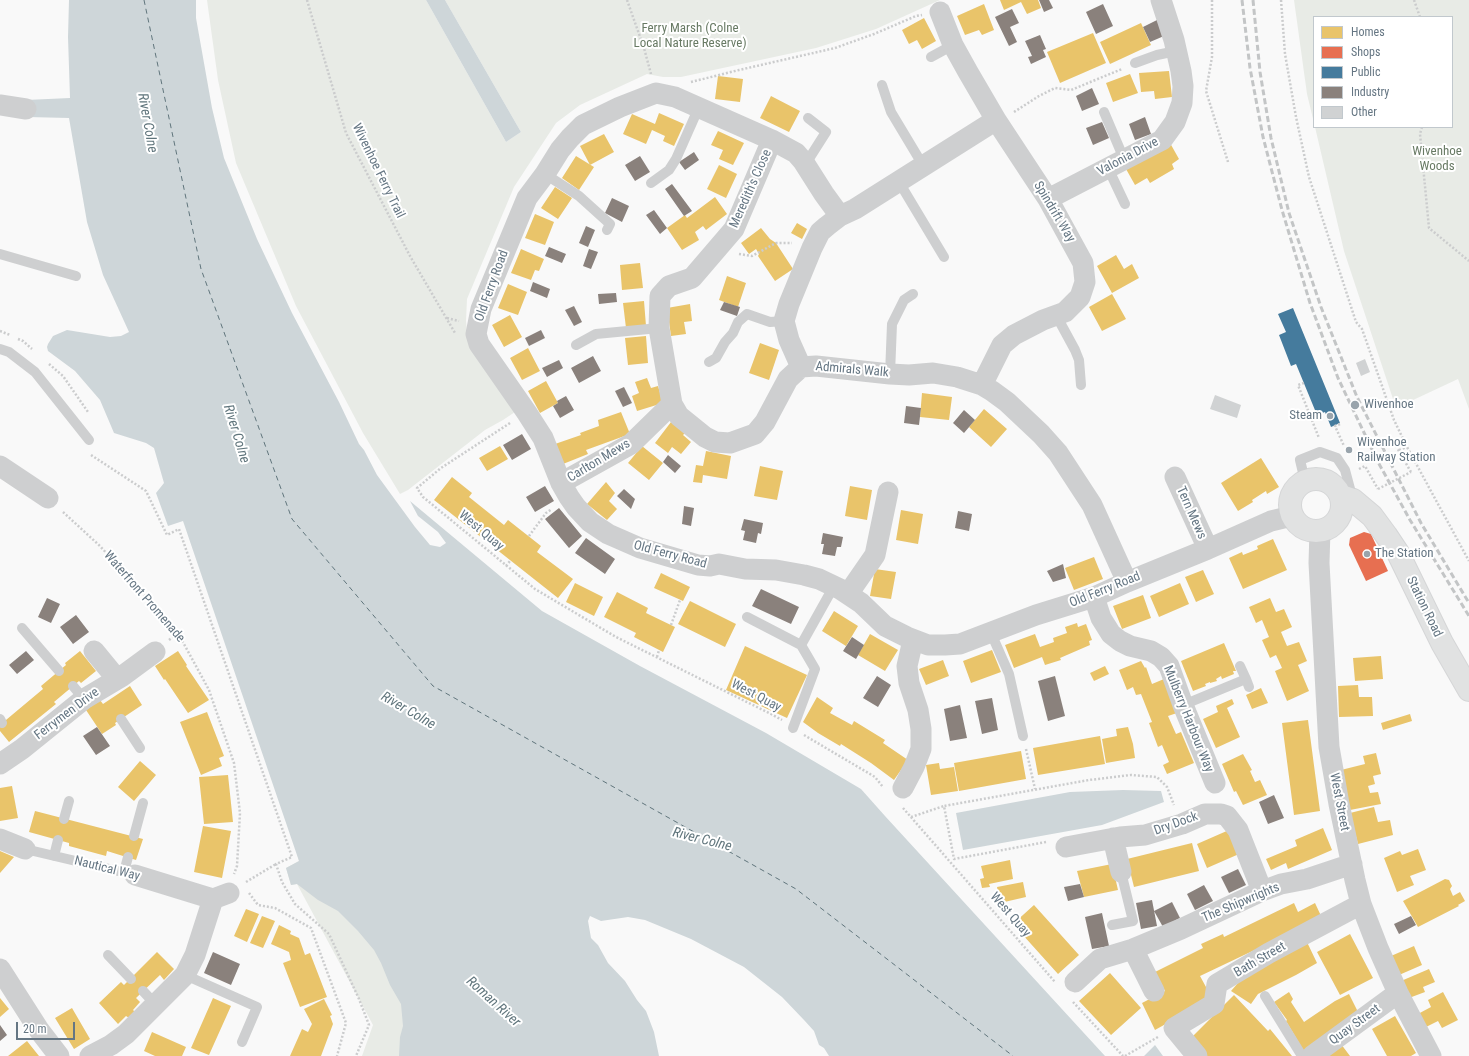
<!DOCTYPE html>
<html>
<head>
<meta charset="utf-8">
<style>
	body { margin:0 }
	#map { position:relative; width:1469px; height:1056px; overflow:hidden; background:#f9f9f9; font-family:"Roboto Condensed",sans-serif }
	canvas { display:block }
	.legend { position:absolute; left:1313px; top:16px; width:140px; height:112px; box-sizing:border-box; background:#fff; border:1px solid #c1c8cd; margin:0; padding:5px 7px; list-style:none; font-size:12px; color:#657683 }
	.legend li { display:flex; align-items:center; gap:8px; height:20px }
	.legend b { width:20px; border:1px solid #c1c8cd }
	.scale { position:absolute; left:16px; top:1022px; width:59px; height:18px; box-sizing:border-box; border:2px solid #657683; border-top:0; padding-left:5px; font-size:12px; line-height:14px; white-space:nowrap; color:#657683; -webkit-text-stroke:3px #fff; paint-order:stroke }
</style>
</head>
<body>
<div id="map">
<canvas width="1469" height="1056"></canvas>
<ul class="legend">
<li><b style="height:11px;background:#e9c46a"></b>Homes</li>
<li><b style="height:11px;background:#e76f51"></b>Shops</li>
<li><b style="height:11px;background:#457b9d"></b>Public</li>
<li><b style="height:11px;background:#8a817c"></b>Industry</li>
<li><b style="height:11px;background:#d0d2d3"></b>Other</li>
</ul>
<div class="scale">20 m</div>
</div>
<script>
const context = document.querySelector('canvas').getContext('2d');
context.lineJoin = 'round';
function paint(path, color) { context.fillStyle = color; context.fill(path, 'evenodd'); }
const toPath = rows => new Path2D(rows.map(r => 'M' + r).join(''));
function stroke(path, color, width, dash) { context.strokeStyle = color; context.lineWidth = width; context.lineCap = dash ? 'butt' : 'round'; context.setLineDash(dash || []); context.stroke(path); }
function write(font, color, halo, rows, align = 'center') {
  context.font = font + ' "Roboto Condensed",sans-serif'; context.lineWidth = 4; context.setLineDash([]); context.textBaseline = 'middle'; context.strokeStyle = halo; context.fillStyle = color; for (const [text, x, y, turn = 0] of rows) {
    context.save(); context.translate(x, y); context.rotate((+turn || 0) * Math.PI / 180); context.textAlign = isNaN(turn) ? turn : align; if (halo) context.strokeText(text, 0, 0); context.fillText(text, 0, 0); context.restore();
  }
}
paint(toPath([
	[207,0,426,0,506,142,521,132,445,0,940,0,876,29,816,48,681,77,663,77,647,74,580,105,556,123,514,187,467,299,466,321,468,340,515,412,503,420,485,430,408,490,400,494,363,433,296,306,236,163,218,80],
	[1294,0,1469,0,1469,409,1458,379,1396,408,1344,251,1315,127,1452,127,1452,17,1314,17,1314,123,1307,94],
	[295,847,538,1056,362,1056,373,1025,297,884,291,885,286,868,299,861]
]), '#e8ebe6');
paint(toPath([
	[69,0,196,0,196,18,212,108,224,158,257,239,292,313,339,402,359,444,364,450,377,475,415,527,430,545,440,547,446,543,438,532,418,516,410,501,542,611,640,666,766,733,861,789,885,816,1105,1056,829,1056,824,1048,819,1045,814,1031,804,1020,782,997,744,967,691,939,645,920,628,917,601,921,590,916,588,921,591,938,598,945,608,963,625,981,637,1000,646,1011,654,1032,659,1056,399,1056,400,1037,403,1026,401,1004,390,985,381,963,374,950,358,931,338,911,318,900,297,884,291,885,286,868,299,861,183,521,168,526,156,493,164,483,154,448,146,443,114,433,100,400,75,371,48,351,47,347,48,344,53,336,67,330,110,337,121,336,129,332,103,275,87,222,69,118,27,117,26,100,70,98,68,37],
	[426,0,445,0,521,132,506,142],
	[1123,790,1161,791,1164,802,1102,825,963,850,956,813,1070,792],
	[1155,1045,1163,1056,1144,1056]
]), '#ced6d9');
paint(toPath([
	[1000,0,1038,0,1041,8,1027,14,1021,2,1004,10],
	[984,4,994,30,982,35,979,30,965,35,957,16],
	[924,18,936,41,922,49,917,40,909,44,902,30],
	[1141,23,1151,45,1110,64,1100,42],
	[1093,33,1106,63,1060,83,1047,52],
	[1169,71,1172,97,1155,99,1154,91,1141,92,1139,73],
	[1130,74,1138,93,1113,102,1106,83],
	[718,76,743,79,740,102,715,99],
	[771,96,800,111,789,132,760,118],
	[659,113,684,124,674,146,663,141,665,136,652,130,646,144,623,134,632,114,655,124],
	[718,131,744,143,733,165,719,159,723,150,711,145],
	[604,134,614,152,590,165,580,146],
	[1170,143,1179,159,1172,164,1174,169,1150,183,1147,178,1135,185,1126,169],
	[576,156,594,167,579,190,562,178],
	[719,165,737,174,726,198,707,189],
	[555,187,572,198,558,219,541,208],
	[715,197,727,214,706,230,703,226,695,232,699,240,682,250,667,228,685,215,687,218],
	[535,214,554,222,545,245,525,238],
	[797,223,807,229,802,239,791,233],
	[761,228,770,239,776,243,793,269,775,281,758,256,759,254,756,249,749,254,741,243],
	[521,249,544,259,539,271,535,270,531,280,511,273],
	[1116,255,1124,269,1132,264,1139,278,1112,293,1097,266],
	[640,263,643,288,622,290,620,265],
	[727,276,746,283,738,307,719,300],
	[508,284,527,292,518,315,498,308],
	[1112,294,1126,319,1102,331,1089,307],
	[644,301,646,326,626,328,623,303],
	[690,304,692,321,684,322,686,334,671,336,667,308],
	[510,315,522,337,504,347,492,325],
	[646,336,648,363,628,365,625,338],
	[760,343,779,350,769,380,749,373],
	[528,348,540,371,522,380,510,358],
	[647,378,651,388,658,386,663,403,637,411,632,396,639,393,635,382],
	[546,381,558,403,540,413,528,391],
	[922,393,952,397,949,420,920,417],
	[984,409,1007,429,991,447,969,427],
	[621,412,630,434,586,450,588,454,563,464,555,444,581,435,580,433,599,426,598,420],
	[671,422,685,433,683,435,691,442,681,454,672,447,668,453,655,443],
	[500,446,508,459,487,471,479,458],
	[642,446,663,463,649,480,628,463],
	[706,451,731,456,727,479,703,475,702,483,693,482,696,465,703,466],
	[1261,458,1279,487,1267,494,1266,491,1252,500,1253,502,1238,511,1221,483],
	[760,466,783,471,777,500,754,496],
	[452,477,472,493,469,497,504,525,508,520,541,546,537,552,573,579,558,598,434,500],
	[606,482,615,493,609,501,617,509,607,520,587,504],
	[850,486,872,490,867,520,845,516],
	[901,510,923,514,918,544,896,540],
	[1273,539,1287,570,1243,589,1229,558,1242,552,1243,555,1258,549,1257,546],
	[1094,557,1103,579,1074,590,1065,568],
	[875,569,896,572,891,599,870,596],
	[1203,570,1214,594,1196,602,1185,577],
	[661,573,690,587,683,601,654,588],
	[575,583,603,597,594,616,566,602],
	[1180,583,1189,604,1159,617,1150,596],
	[617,592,648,608,646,613,675,627,663,652,634,637,636,633,604,617],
	[1143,595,1151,618,1122,629,1113,606],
	[1270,598,1276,612,1284,609,1292,627,1281,632,1287,646,1299,642,1307,661,1298,665,1309,691,1287,701,1275,671,1282,668,1276,655,1270,658,1262,640,1269,637,1262,620,1256,623,1249,607],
	[690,601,736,624,725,647,678,624],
	[834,611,858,626,846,646,822,631],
	[1077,623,1078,627,1086,624,1092,640,1089,641,1090,645,1060,658,1061,660,1045,665,1042,657,1014,668,1005,645,1035,634,1040,647,1054,642,1053,638,1067,633,1065,627],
	[870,634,898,650,885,671,858,655],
	[1224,643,1236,671,1233,671,1234,674,1222,679,1221,676,1216,679,1217,681,1210,683,1210,682,1205,684,1206,686,1193,691,1181,661],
	[745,646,807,675,787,718,726,690],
	[992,650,1001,672,971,683,963,661],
	[80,651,96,671,81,683,79,681,54,702,56,704,9,742,0,731,0,725,43,689,41,686,66,665,65,663],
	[178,651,187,665,186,666,209,700,188,713,165,679,164,680,155,666],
	[1381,656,1383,679,1355,681,1353,658],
	[943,660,949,676,926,685,919,669],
	[1141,661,1145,668,1146,667,1152,684,1164,679,1177,713,1168,716,1176,734,1181,732,1194,763,1167,774,1163,765,1169,762,1162,745,1158,747,1149,723,1152,722,1141,694,1136,695,1133,687,1127,690,1119,670],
	[1105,666,1109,674,1094,681,1090,673],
	[1358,685,1359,697,1372,697,1373,716,1339,717,1338,686],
	[130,686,142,705,115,723,116,725,102,734,86,710,100,700,103,704],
	[1261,688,1268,703,1252,709,1246,695],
	[817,697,833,708,830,713,852,725,854,721,885,740,883,743,908,760,894,780,871,763,841,744,840,746,818,733,803,722],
	[1232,699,1234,704,1227,708,1240,737,1216,748,1203,719,1218,712,1216,706],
	[207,712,224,756,219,758,222,766,201,775,180,722],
	[1410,714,1412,721,1383,730,1381,723],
	[1308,720,1320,811,1294,815,1282,723],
	[1128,727,1133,744,1135,758,1106,763,1102,739,1117,736,1116,729],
	[1100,736,1105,764,1038,775,1033,748],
	[1021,751,1026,779,959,791,954,763],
	[1376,753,1381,774,1373,776,1375,784,1368,786,1370,793,1378,792,1381,804,1350,810,1341,770,1365,764,1363,756],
	[1243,754,1252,770,1250,771,1255,782,1260,780,1267,795,1243,805,1236,791,1234,792,1222,764],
	[140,761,156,775,134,801,118,787],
	[939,763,940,769,954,767,958,791,931,795,926,765],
	[228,775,233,822,204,824,199,777],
	[12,786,18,818,0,821,0,788],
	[1374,807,1378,822,1390,820,1393,835,1358,844,1350,813],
	[35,811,143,839,136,860,107,851,106,856,69,846,69,843,29,832],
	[203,826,231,831,222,878,194,872],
	[1323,828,1332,850,1288,869,1286,863,1271,870,1266,859,1297,846,1295,840],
	[1229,830,1239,854,1207,868,1197,844],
	[1192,843,1199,871,1134,887,1127,859],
	[1418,849,1426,870,1410,876,1414,885,1397,892,1384,858,1400,851,1402,855],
	[0,851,14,857,0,873],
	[1010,860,1013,879,989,884,990,887,982,888,980,879,984,878,981,866],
	[1112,864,1118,890,1084,897,1077,871],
	[1445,879,1449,880,1452,886,1450,889,1453,896,1460,892,1465,901,1458,905,1459,906,1418,927,1403,901],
	[1023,882,1026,897,1000,903,997,887],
	[1294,903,1298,912,1315,903,1322,918,1200,976,1212,998,1155,1030,1142,1003,1165,991,1155,972,1203,948,1201,944,1223,934,1224,937],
	[1034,905,1079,955,1058,974,1013,924],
	[246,909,259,914,247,942,234,936],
	[262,916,275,921,263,948,250,943],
	[279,925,291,931,290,934,299,938,305,955,310,953,327,997,300,1007,283,963,291,960,289,952,271,944],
	[1350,934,1373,978,1340,995,1317,952],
	[1306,940,1317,963,1296,975,1258,994,1251,1004,1231,991,1245,975],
	[1414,946,1422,965,1399,975,1391,956],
	[157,952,174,969,164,980,160,975,136,998,140,1002,133,1010,135,1012,129,1018,126,1016,118,1024,99,1003,121,982,124,985],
	[1429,969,1435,982,1423,987,1425,992,1409,998,1401,981],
	[1110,973,1141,1008,1111,1035,1079,1001],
	[1289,992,1293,999,1291,1002,1304,1022,1335,1001,1349,994,1358,1012,1306,1055,1286,1021,1287,1020,1274,1002],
	[1443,992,1458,1020,1442,1028,1438,1021,1424,1028,1416,1015,1431,1007,1428,1000],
	[1234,995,1268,1031,1270,1029,1292,1056,1207,1056,1191,1038],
	[0,998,9,1009,0,1017],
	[213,998,231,1006,209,1055,191,1048],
	[324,999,332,1015,330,1016,333,1024,321,1056,290,1056,302,1029,308,1032,312,1024,304,1009],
	[72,1008,90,1039,74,1049,55,1018],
	[1395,1016,1416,1053,1411,1056,1387,1056,1372,1029],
	[152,1032,186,1047,182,1056,155,1056,144,1051],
	[27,1041,39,1056,8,1056],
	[1341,1044,1350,1056,1324,1056]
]), '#e9c46a');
paint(toPath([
	[1364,532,1371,534,1388,571,1366,581,1349,545,1350,538]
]), '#e76f51');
paint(toPath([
	[1293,308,1340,423,1331,427,1325,412,1317,415,1296,364,1291,366,1279,335,1286,332,1278,314]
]), '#457b9d');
paint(toPath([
	[1039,0,1049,0,1053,8,1044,12],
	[1103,4,1113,26,1096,34,1086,12],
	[1012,9,1019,23,1010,27,1017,42,1009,46,995,17],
	[1157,20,1164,36,1150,42,1143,27],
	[1040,35,1046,49,1043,50,1046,57,1031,64,1028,57,1032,56,1025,41],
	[1092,88,1099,104,1082,111,1076,96],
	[1145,117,1151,134,1135,140,1129,124],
	[1102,122,1109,138,1093,145,1086,128],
	[694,152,699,160,685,170,679,162],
	[640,156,650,172,635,181,625,165],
	[672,184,692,211,684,216,665,189],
	[612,198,629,206,622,222,605,213],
	[654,210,667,228,660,234,646,215],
	[586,226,595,230,588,247,579,243],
	[549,247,566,254,562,263,545,256],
	[589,249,598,252,591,269,583,266],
	[533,282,550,289,547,298,530,291],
	[616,293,617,302,599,304,598,294],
	[724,302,740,307,737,316,720,310],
	[574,306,582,322,574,326,565,310],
	[541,330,545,338,529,346,525,338],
	[593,356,601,371,579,383,571,368],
	[559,360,563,368,547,377,542,368],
	[624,387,632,403,623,407,615,391],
	[566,396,574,410,560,418,553,406,558,403,557,401],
	[906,406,921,408,919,425,904,423],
	[964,410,975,420,964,433,953,423],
	[522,434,531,449,512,460,503,445],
	[668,455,681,466,675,473,663,462],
	[545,486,554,501,535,512,526,497],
	[624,489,635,499,631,509,617,496],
	[684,506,694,508,691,526,682,524],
	[559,508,582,536,569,548,545,519],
	[958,511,972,514,969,531,955,528],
	[744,519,763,523,761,534,758,533,756,543,743,540,745,531,741,530],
	[823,533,843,537,841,547,837,547,835,556,822,554,824,544,821,544],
	[586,538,615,559,605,574,575,553],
	[1063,564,1066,578,1053,582,1047,571],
	[761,589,799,607,791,624,752,606],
	[47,598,60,604,51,623,38,617],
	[76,615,89,632,73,644,60,627],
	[852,637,864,645,856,659,843,651],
	[26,651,34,660,17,674,9,665],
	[877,676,891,685,878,707,863,698],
	[1055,676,1065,716,1048,721,1038,681],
	[992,698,998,730,982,734,975,701],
	[960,705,967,738,950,741,944,709],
	[97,727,110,746,96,755,83,736],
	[1274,795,1284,818,1268,824,1259,802],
	[1238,869,1246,885,1229,893,1221,877],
	[1080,884,1084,897,1068,901,1064,887],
	[1204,885,1213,901,1195,910,1187,894],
	[1152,900,1157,926,1141,929,1136,903],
	[1172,902,1180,918,1163,927,1154,911],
	[1102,913,1109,946,1092,949,1085,917],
	[1411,916,1416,925,1399,934,1394,924],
	[213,952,240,964,231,985,204,973],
	[0,1025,7,1035,0,1041]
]), '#8a817c');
stroke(toPath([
	[144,0,201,269,292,519,433,686,796,889,1013,1056]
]), '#60757c', 1, [5, 4]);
paint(toPath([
	[1365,359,1370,372,1361,376,1356,363],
	[1215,395,1241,405,1237,418,1210,409]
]), '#d0d2d3');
const secondary = toPath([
	'1290 505a26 26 0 1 1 52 0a26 26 0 1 1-52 0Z',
	[1341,496,1353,500,1372,516,1386,535,1398,553,1442,643,1469,690]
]);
stroke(secondary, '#d5d6d7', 24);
stroke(toPath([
	[307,0,346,133,410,256,455,333],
	[627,0,644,48,651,74],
	[1212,0,1212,57,1206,91,1228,162],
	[1281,0,1285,54,1296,117,1309,177,1356,322,1362,329,1394,420,1407,447,1469,561],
	[1414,0,1420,17],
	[691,82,739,70,835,48,874,34,916,16,922,15],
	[1014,112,1039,96,1055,88,1071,90,1122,69],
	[1422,127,1420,134,1429,228,1469,261],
	[739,254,752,256,776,243,792,243],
	[447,318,459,321],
	[0,331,10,335],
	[18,339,23,341,32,349],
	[49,364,63,376,88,412],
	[1304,383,1298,385,1319,438],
	[510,423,441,468,417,488,423,497,535,589,616,637,771,714,782,720],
	[1340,424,1335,426,1344,446],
	[1396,446,1411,472],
	[1399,450,1407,447],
	[91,455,146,491,167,535,179,529,292,857,276,864,282,882,295,904,329,934,359,999,369,1025,356,1056],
	[1359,469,1365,466,1378,489],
	[63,512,100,546,178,633,209,690,234,763,240,813,237,866,234,874],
	[529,536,546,513,552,509],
	[506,566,510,561],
	[671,625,680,600],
	[169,640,178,633],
	[657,657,659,650],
	[804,735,875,777,883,787],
	[1026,749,1035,789],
	[903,808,1055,982],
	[911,817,944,806],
	[1046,842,954,859,944,806,1089,780,1131,775,1157,777,1167,787,1174,805],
	[246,882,276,864],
	[249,893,258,905,275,908,311,928,346,1023,337,1056],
	[1073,1002,1123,1056],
	[1125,1056,1158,1037]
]), '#cbcccd', 2.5, [2, 2]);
stroke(toPath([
	[931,57,953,45],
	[1135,63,1157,55,1176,51],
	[882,85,891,112,924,167],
	[1104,112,1124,159],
	[805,165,826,132,808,118],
	[1108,168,1125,204],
	[545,174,579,196,610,224,607,230],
	[899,182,944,257],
	[651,183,669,170,676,159,699,107],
	[0,254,76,276],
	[1056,315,1075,350,1079,360,1081,385],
	[576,345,596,334,659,328],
	[0,349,9,352,35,372,89,440],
	[709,362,716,358,725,342,733,333,738,322,747,314,770,322,784,321],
	[890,374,892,324,904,300,913,294],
	[1305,481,1300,460,1320,452,1337,458,1345,470,1353,500],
	[747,617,801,645],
	[22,628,59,671],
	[991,633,1009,674,1023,736],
	[1240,666,1246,679],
	[73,686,84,699],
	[1183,705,1246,679,1249,687],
	[0,719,2,723],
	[121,719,140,748],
	[793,728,815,669,801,645,834,586],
	[64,819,69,801],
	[134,836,143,803],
	[25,849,135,875],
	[54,856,58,840],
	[124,872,128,857],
	[1112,925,1133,921,1121,872],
	[108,955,131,979],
	[185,975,257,1007,242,1042],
	[143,991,156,1005],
	[1265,996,1302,1056]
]), '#cecfd0', 10);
stroke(toPath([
	[940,12,953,45,968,72,996,120,1048,199,1083,263,1085,282,1080,297,1065,312,1043,320,1014,335,1002,345,982,385],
	[0,105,26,109],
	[996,120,855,209,840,216,827,226,820,232,812,248,789,304,784,321,789,340,801,367,816,366,890,374,909,375,933,373,957,377,982,385,992,391,1007,402,1041,434,1058,453,1092,505,1127,582],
	[772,140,734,229,692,278,669,286,660,296,659,328,672,404,679,416,705,437,715,442,730,443,755,434,765,422,788,379,801,367],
	[1048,199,1162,140,1175,122,1182,103,1183,86,1181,71,1174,40,1161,0],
	[840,216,824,194,803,161,796,153,772,140,675,97,656,93,620,107,583,125,570,138,560,150,545,174,527,198,481,309,476,334,479,344,527,413,543,438,561,483,569,497,576,507,590,522,608,534,640,548,698,565,710,566,719,564,745,569,776,570,804,575,819,579,840,589,861,603,885,626,907,637,928,645,945,645,960,644,1036,615,1094,597,1127,582,1208,549,1271,521,1292,516],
	[0,466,48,498],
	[1175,477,1208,549],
	[561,483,631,444,672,404],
	[1320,530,1319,563,1329,747,1339,804,1355,880,1361,904,1378,948,1398,993,1431,1056],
	[848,594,875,555,888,492],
	[1094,597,1101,618,1111,634,1120,641,1130,646,1151,651,1161,657,1169,666,1183,705,1215,783],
	[94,651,117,679],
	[0,764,22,749,84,699,121,677,155,652],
	[903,788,914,767,921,749,921,729,918,710,909,683,907,666,913,640],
	[1113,838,1121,872],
	[0,839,25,849],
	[1066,847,1120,837,1145,835,1182,824,1205,814,1221,814,1227,816,1238,830,1262,891],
	[135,875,213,899],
	[1133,949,1154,991],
	[0,969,39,1030,59,1056],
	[1075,982,1100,959,1133,949,1181,929,1262,891,1281,884,1307,879,1352,864],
	[90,1056,111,1045,126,1034,185,975,195,955,213,899,229,893],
	[1197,1056,1174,1028,1214,1004,1217,984,1269,953,1361,904],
	[1312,1056,1398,993]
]), '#cecfd0', 21);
stroke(secondary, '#e1e2e2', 22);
stroke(toPath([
	[1242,0,1250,68,1263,137,1282,210,1310,303,1338,378,1378,462,1410,520,1469,616],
	[1253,0,1260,72,1271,138,1289,213,1321,307,1357,397,1421,523,1469,603]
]), '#c3c5c6', 3, [6, 3]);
stroke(toPath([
	[1378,489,1411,472]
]), '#cbcccd', 2.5, [2, 2]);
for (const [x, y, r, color] of [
	[1355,405,5,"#99a4ac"],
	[1330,416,4,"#99a4ac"],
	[1349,450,4,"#99a4ac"],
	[1367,554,4,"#99a4ac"]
]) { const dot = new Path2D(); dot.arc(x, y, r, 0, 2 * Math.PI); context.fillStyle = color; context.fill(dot); stroke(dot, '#fff', 1.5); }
write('13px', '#687a64', '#fff', [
	["Ferry Marsh (Colne",690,29],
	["Local Nature Reserve)",690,44],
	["Wivenhoe",1437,152],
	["Woods",1437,167]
]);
write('13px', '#657683', '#fff', [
	["Valonia Drive",1128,157,-28],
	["Wivenhoe Ferry Trail",378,171,64],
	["Meredith's Close",751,189,-66],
	["Spindrift Way",1054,212,59],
	["Old Ferry Road",492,286,-70],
	["Admirals Walk",852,370,5],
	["Carlton Mews",599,461,-31],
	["Tern Mews",1191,513,66],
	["West Quay",481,531,40],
	["Old Ferry Road",670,555,15],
	["Old Ferry Road",1105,590,-22],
	["Waterfront Promenade",144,597,49],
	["Station Road",1424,607,64],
	["West Quay",756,696,28],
	["Ferrymen Drive",67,714,-37],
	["Mulberry Harbour Way",1188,719,68],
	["West Street",1339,802,79],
	["Dry Dock",1176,824,-20],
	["Nautical Way",107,869,14],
	["The Shipwrights",1241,903,-23],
	["West Quay",1010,915,49],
	["Bath Street",1260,960,-30],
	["Quay Street",1355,1025,-36]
]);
write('13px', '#657683', '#fff', [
	["Wivenhoe",1364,405],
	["Steam",1322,416,"right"],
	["Wivenhoe",1357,443],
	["Railway Station",1357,458],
	["The Station",1375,554]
], 'left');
write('italic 14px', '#60757c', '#fff', [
	["River Colne",147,123,80],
	["River Colne",236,434,73],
	["River Colne",408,711,30],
	["River Colne",702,840,14],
	["Roman River",493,1002,42]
]);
</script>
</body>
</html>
